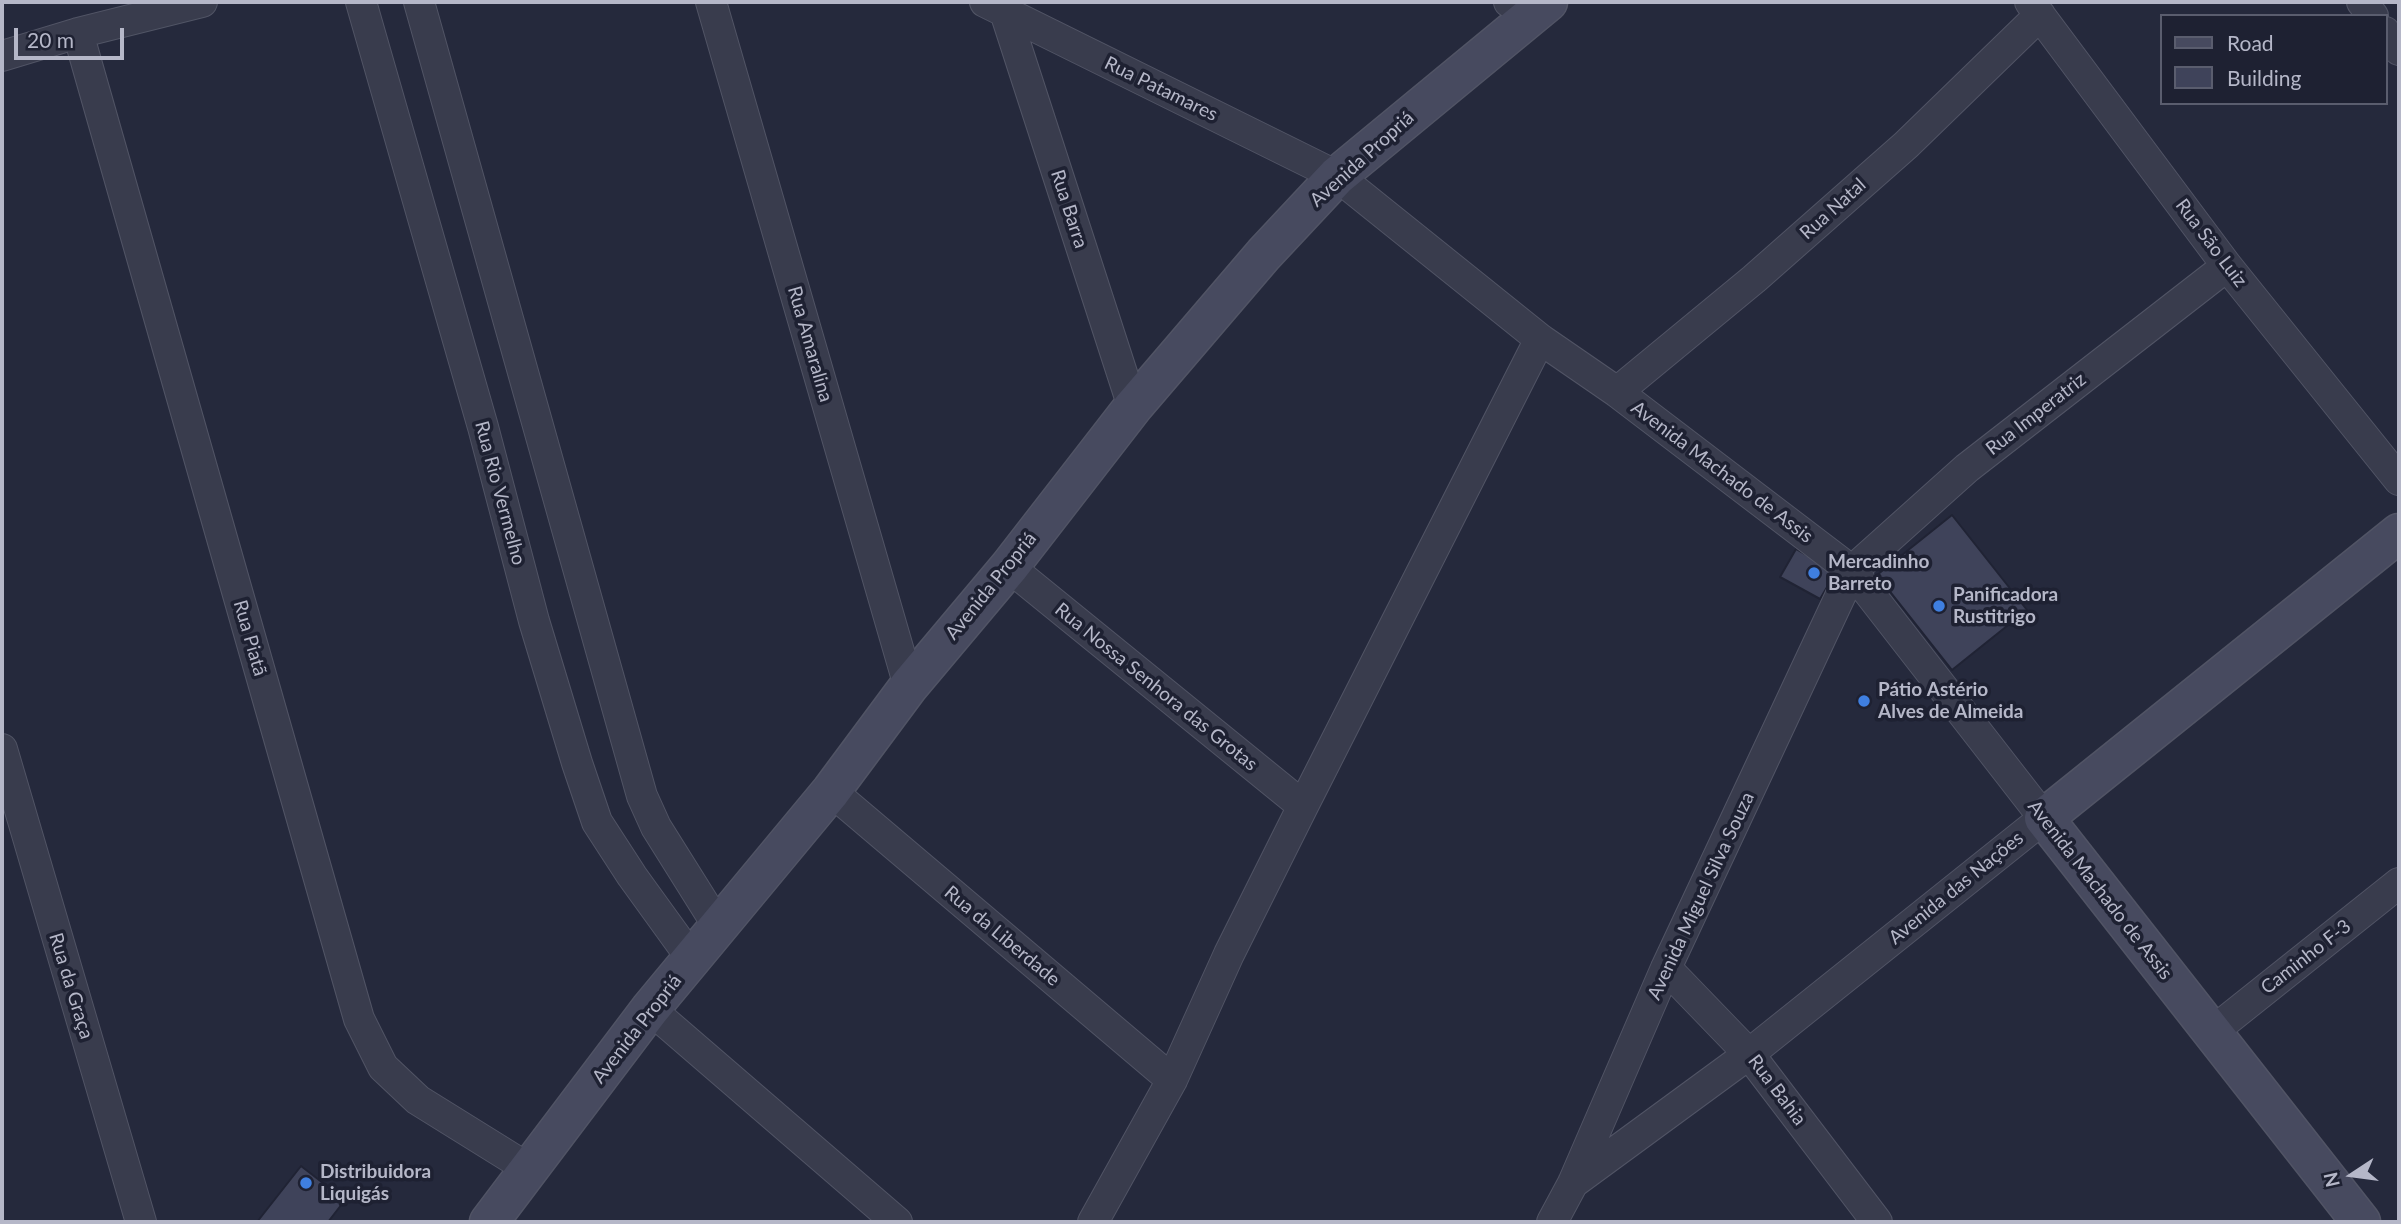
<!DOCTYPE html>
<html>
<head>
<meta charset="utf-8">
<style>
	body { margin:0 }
	#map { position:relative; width:2401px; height:1224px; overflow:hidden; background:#25293c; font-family:Lato,sans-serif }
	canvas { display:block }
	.frame { position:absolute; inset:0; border:4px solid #b5b7c8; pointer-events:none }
	.legend { position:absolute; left:2160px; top:14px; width:228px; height:91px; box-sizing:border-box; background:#1e2132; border:2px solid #5a5d6e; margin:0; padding:9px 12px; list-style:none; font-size:21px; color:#b5b7c8 }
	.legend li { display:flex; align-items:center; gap:14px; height:35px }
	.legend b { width:35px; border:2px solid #5a5d6e }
	.north { position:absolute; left:2317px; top:1140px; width:70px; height:70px; -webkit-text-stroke:5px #1e2132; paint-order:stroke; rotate:257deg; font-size:19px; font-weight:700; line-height:28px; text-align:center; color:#b5b7c8 }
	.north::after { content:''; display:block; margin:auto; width:24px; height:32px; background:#b5b7c8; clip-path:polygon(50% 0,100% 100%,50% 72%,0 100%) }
	.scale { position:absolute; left:14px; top:28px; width:110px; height:32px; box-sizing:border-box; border:4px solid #b5b7c8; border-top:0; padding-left:9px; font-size:21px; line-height:24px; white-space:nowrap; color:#b5b7c8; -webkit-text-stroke:5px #1e2132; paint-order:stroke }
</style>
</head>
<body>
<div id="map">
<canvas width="2401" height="1224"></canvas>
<div class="frame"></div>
<ul class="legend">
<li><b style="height:9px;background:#474a5f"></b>Road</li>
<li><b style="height:19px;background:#3f435a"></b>Building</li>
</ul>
<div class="north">N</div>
<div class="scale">20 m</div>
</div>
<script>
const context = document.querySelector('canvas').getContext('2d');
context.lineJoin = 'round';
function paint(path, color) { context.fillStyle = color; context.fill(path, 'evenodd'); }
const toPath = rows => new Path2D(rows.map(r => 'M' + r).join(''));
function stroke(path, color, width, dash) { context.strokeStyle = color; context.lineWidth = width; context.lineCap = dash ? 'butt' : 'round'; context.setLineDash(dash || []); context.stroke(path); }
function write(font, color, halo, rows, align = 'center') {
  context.font = font + ' Lato,sans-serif'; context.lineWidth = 7; context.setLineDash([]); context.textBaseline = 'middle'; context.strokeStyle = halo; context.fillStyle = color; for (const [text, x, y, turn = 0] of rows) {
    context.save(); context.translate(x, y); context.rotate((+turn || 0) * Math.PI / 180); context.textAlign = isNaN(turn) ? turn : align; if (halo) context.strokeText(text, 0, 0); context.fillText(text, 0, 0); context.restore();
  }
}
const building = toPath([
	[1952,515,2027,610,1952,670,1877,575,1952,515],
	[1796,549,1836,572,1820,599,1780,577,1796,549],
	[301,1166,345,1200,328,1222,257,1222,301,1166]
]);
paint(building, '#3f435a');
stroke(building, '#202334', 2);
const street = toPath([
	[361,2,483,427,534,621,577,763,597,822,632,876,692,959],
	[419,2,642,796,656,827,718,926],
	[711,2,909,686],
	[985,2,1337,176,1540,339,1617,392,1852,571,2044,818,1749,1054,1573,1183],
	[1509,2,1532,15],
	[2030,2,2227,266,2399,480],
	[2362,2,2373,16],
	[1005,12,1133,407],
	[2385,32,2399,50],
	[78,33,359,1019,383,1067,418,1100,529,1169],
	[2,56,78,33,202,2],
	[1617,392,1754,279,1906,145,2040,15],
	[1009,567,1303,806],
	[2,749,141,1222],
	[831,791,1172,1080],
	[1666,968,1749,1054,1877,1222],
	[650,1009,897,1222],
	[2212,1032,2399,883],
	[1093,1222,1172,1080,1229,954,1303,806,1540,339],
	[1552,1222,1573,1183,1666,968,1852,571,1967,468,2227,266]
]);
const secondary = toPath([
	[489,1222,650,1009,831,791,909,686,1009,567,1133,407,1264,254,1337,176,1548,2],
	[2361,1222,2044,818,2399,533]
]);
stroke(street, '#515465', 32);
stroke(secondary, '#515465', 41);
stroke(street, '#393c4d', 30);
stroke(secondary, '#474a5f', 38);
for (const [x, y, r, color] of [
	[1814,573,7,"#3f7fe0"],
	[1939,606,7,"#3f7fe0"],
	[1864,701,7,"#3f7fe0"],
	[306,1183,7,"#3f7fe0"]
]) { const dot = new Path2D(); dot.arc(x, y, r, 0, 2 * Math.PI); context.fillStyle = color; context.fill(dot); stroke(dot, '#1e2132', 2.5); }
write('19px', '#b5b7c8', '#1e2132', [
	["Rua Patamares",1161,89,26],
	["Avenida Propriá",1362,159,-42],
	["Rua Barra",1069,209,72],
	["Rua Natal",1833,209,-42],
	["Rua São Luiz",2211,243,53],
	["Rua Amaralina",810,344,74],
	["Rua Imperatriz",2036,414,-38],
	["Avenida Machado de Assis",1722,472,37],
	["Rua Rio Vermelho",500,493,75],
	["Avenida Propriá",991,586,-51],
	["Rua Piatã",250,638,74],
	["Rua Nossa Senhora das Grotas",1156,687,39],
	["Avenida das Nações",1956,888,-39],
	["Avenida Machado de Assis",2100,890,52],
	["Avenida Miguel Silva Souza",1701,896,-65],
	["Rua da Liberdade",1002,936,40],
	["Caminho F-3",2306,957,-38],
	["Rua da Graça",71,986,73],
	["Avenida Propriá",637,1029,-52],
	["Rua Bahia",1777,1090,53]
]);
write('bold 19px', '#b5b7c8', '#1e2132', [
	["Mercadinho",1828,562],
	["Barreto",1828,584],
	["Panificadora",1953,595],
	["Rustitrigo",1953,617],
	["Pátio Astério",1878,690],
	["Alves de Almeida",1878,712],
	["Distribuidora",320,1172],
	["Liquigás",320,1194]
], 'left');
</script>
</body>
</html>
